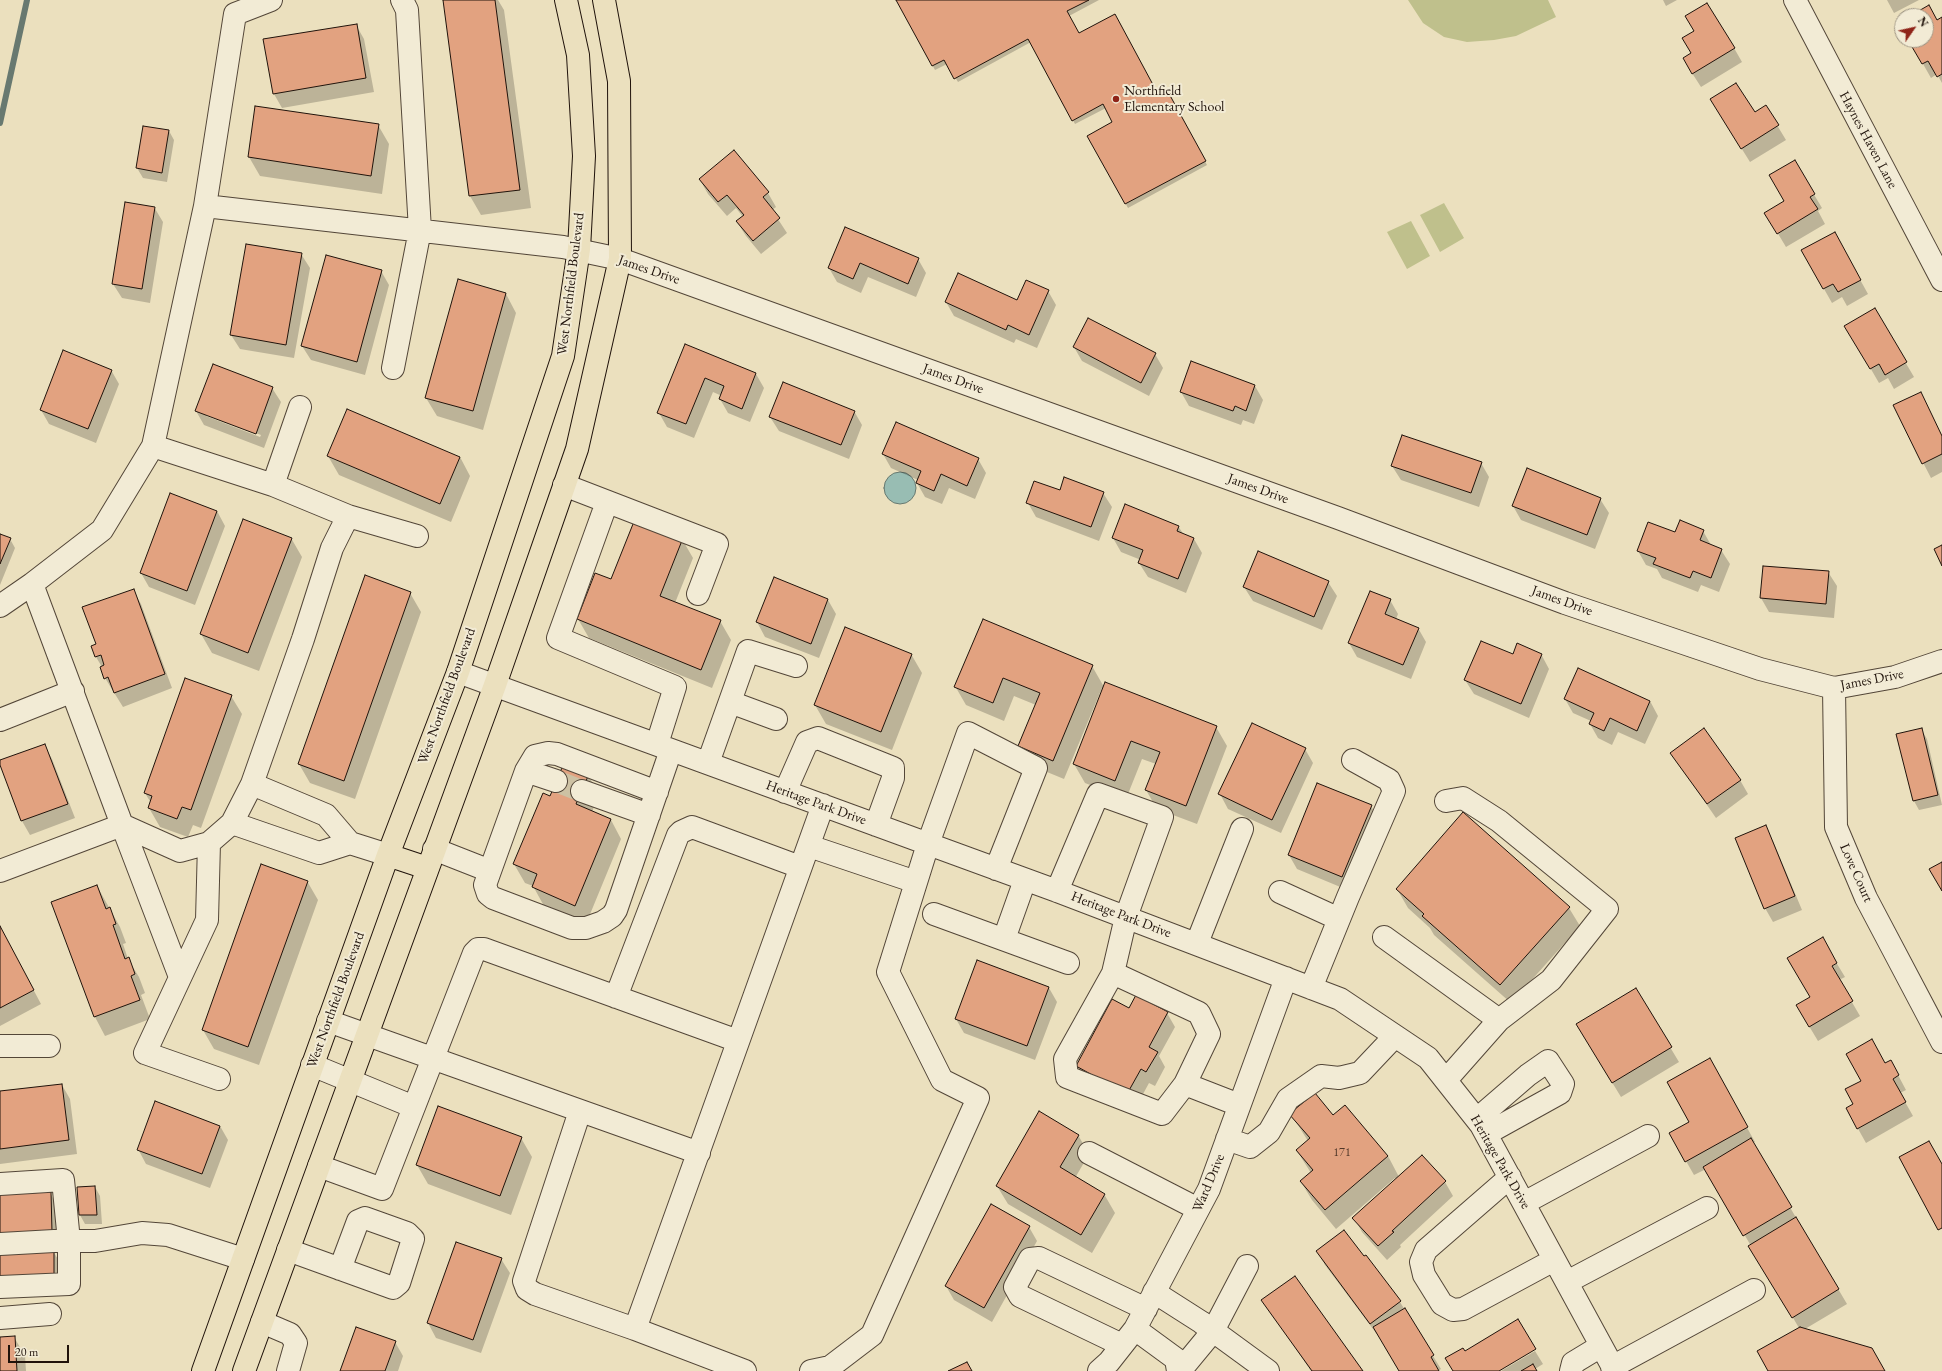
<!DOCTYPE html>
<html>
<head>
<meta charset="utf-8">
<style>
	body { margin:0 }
	#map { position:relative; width:1942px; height:1371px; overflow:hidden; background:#ebe0be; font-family:"EB Garamond",serif }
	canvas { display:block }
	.north { position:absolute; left:1894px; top:8px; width:40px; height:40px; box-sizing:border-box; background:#f2ebd5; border:1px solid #9e9584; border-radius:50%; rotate:56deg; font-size:11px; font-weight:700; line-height:16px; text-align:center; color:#20130b }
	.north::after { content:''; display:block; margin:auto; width:14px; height:18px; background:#8f2418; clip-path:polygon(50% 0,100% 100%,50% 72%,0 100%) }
	.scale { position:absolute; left:8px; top:1345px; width:61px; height:18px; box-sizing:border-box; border:2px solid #20130b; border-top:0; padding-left:5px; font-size:12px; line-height:14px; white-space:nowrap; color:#20130b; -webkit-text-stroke:3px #f2ebd5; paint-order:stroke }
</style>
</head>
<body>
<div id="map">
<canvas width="1942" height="1371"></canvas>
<div class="north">N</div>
<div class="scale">20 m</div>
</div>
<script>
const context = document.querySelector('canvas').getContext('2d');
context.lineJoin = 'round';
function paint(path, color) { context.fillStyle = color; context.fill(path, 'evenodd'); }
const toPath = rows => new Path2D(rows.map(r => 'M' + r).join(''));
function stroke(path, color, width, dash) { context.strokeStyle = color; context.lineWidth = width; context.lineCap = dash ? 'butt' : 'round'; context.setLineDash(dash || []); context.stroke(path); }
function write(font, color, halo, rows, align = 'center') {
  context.font = font + ' "EB Garamond",serif'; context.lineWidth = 4; context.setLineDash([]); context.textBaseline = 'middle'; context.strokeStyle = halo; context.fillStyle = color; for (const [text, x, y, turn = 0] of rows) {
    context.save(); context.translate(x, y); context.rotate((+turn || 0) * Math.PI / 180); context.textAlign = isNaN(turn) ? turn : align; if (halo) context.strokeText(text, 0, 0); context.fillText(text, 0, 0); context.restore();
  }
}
paint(toPath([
	[1408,0,1548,0,1556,17,1516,36,1494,40,1467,42,1444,37,1423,23],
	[1444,203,1464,238,1440,252,1420,215],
	[1411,221,1430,256,1407,269,1387,232]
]), '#bfc08c');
const water = toPath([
	'884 488a16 16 0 1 1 32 0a16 16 0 1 1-32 0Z'
]);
paint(water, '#98bdb3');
stroke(water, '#687970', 1);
paint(toPath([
	[444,0,498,0,504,10,531,208,481,215,470,196],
	[897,0,1099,0,1069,16,1079,34,1158,96,1167,91,1207,165,1128,208,1089,136,1114,123,1106,108,1075,124,1031,42,958,82,947,64,935,70],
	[1663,0,1677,0,1666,6],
	[1887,0,1919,0,1894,13],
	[1928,7,1937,21,1942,18,1942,83,1937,74,1931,78,1910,41,1926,40,1926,16,1912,16],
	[356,25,364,39,374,92,282,108,274,94],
	[1734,48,1742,62,1701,87,1692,73],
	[1766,107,1786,140,1750,162,1720,114,1755,114],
	[378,125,389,144,382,194,260,176,249,157],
	[169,131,174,140,167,182,143,178,137,168],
	[1794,161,1822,208,1818,211,1825,224,1786,247,1774,227,1785,201],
	[700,180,768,193,776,207,772,210,787,233,761,254,746,236,737,222,743,217,736,208,727,216,708,194],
	[154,207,163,222,150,303,122,298,113,284],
	[846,228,918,259,926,273,916,297,868,277,861,293,837,282,829,268],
	[1842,247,1868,294,1847,306,1842,297,1832,303,1802,250],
	[301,254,310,268,294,358,240,349,231,335],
	[381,271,389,285,365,375,311,360,302,346],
	[1048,291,1056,305,1037,348,1016,339,1014,343,954,316,946,302,1017,301],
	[506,294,516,313,483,430,437,416,426,398],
	[1874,309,1914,377,1894,389,1888,378,1879,383,1846,326],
	[685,345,756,374,764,388,750,422,728,413,720,399,722,396,713,392,694,438,667,427,659,413],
	[1074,347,1155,354,1163,368,1149,396,1082,361],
	[111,370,119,384,96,443,49,424,41,410],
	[1255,386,1263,400,1254,424,1243,420,1241,425,1189,406,1181,392],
	[272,388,281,402,264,448,204,425,196,411],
	[206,414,261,435,260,437,206,416],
	[1920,393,1942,436,1942,472,1931,478,1894,406],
	[854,411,862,425,849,459,779,431,770,417],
	[883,454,978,459,986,473,975,499,949,488,942,504,925,497,917,483,918,480,891,468],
	[328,456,460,457,470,476,451,522,339,475],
	[1481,463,1489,477,1479,507,1401,480,1392,466],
	[1060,491,1103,493,1112,507,1099,541,1036,517,1028,503],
	[1600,499,1609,513,1595,549,1521,520,1513,506],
	[217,511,225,526,195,605,149,587,141,573],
	[1178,526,1184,535,1194,539,1202,553,1186,593,1148,577,1139,563,1141,560,1121,552,1113,538],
	[1703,531,1711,545,1721,550,1730,564,1719,592,1701,585,1698,592,1662,578,1657,569,1646,565,1638,551,1676,533],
	[0,535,10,539,15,548,0,585],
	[291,538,302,557,259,671,212,653,201,634],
	[682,539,693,558,675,603,720,621,731,640,712,688,589,638,578,619],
	[1764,567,1828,572,1837,586,1834,618,1769,612,1761,598],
	[774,578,828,600,836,614,819,658,765,637,757,622],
	[1328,582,1337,596,1322,630,1253,601,1244,587],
	[133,590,141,604,172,688,123,707,105,678,102,667,96,657,97,645],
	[410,593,421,612,355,799,310,783,299,764],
	[1390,600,1398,614,1396,619,1418,628,1426,642,1411,679,1357,657,1349,643],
	[983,620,1092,666,1104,687,1216,727,1227,746,1197,824,1157,809,1146,790,1156,764,1142,759,1126,799,1085,783,1074,764,1104,688,1102,688,1064,779,1030,765,1019,746,1036,705,1014,696,1004,721,966,705,955,686],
	[911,654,922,673,892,750,826,724,815,705],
	[1541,654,1549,669,1529,718,1474,694,1465,680,1513,656],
	[231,696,242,714,201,828,193,825,188,837,160,827,149,808,151,803,145,793],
	[1565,699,1650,701,1658,716,1645,744,1618,732,1612,745,1598,738,1590,724,1591,721,1573,713],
	[1921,729,1927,739,1942,805,1919,810,1914,801,1897,735],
	[44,745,52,759,75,818,30,835,22,821,0,762],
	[1305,749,1313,763,1281,833,1228,809,1220,794],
	[1671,753,1740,780,1748,794,1716,818],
	[588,775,599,794,592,812,611,820,621,839,586,924,544,906,533,886,525,883,514,864,551,797],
	[1371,806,1379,820,1350,891,1297,869,1289,855],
	[1765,827,1773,841,1802,910,1773,922,1765,908],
	[307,881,318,900,259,1065,214,1049,203,1030],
	[97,886,120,927,126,943,123,944,128,959,139,977,145,993,141,995,150,1019,105,1036,95,1017,52,902],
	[1397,889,1569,908,1580,926,1511,1003,1434,935,1430,928,1408,908],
	[0,927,41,1004,0,1026],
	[1822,939,1845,977,1839,980,1860,1016,1818,1041,1797,1006,1811,997],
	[1049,988,1057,1002,1035,1060,964,1033,956,1019],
	[1635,989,1679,1062,1621,1097,1585,1038],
	[1129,1009,1167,1013,1175,1027,1159,1056,1165,1067,1155,1086,1149,1083,1136,1107,1085,1080,1077,1066],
	[1885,1064,1898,1075,1906,1090,1900,1093,1913,1116,1866,1143,1847,1109,1854,1104,1862,1081],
	[1717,1074,1755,1142,1752,1143,1847,1304,1805,1329,1884,1371,1769,1371,1799,1328,1706,1169,1694,1175,1670,1133,1690,1123],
	[62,1085,70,1099,77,1154,0,1164,0,1092],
	[1291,1114,1333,1116,1388,1156,1399,1177,1422,1156,1445,1182,1453,1196,1400,1245,1401,1247,1387,1260,1362,1232,1354,1218,1397,1179,1395,1178,1336,1229,1312,1200,1301,1182,1311,1173,1297,1151,1308,1141],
	[220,1126,228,1140,210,1188,146,1164,138,1149],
	[1078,1135,1089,1154,1075,1178,1104,1194,1115,1213,1092,1253,1008,1204,997,1186],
	[521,1138,532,1157,511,1215,428,1184,417,1165],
	[95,1187,100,1196,102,1224,85,1224,80,1215,78,1188],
	[50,1193,61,1212,53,1251,62,1266,62,1288,0,1195],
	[1029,1227,1037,1241,992,1322,954,1300,946,1286],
	[1317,1251,1400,1302,1441,1369,1438,1371,1400,1371,1379,1337,1325,1265],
	[501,1259,510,1273,481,1353,436,1338,428,1323],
	[1263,1300,1362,1371,1311,1371],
	[14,1337,25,1356,26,1371,0,1371,0,1338],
	[395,1342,403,1356,398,1371,341,1371],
	[1535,1351,1543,1364,1535,1369,1536,1371,1501,1371]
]), '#0003');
stroke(toPath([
	[0,123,27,0]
]), '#687970', 6);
const building = toPath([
	[443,0,495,0,520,190,469,196,443,0],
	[896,0,1089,0,1067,11,1079,33,1115,14,1158,94,1167,90,1206,161,1125,204,1087,136,1112,122,1103,104,1072,121,1028,39,954,79,944,60,932,66,896,0],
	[1707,3,1735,48,1692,74,1683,58,1691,53,1682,38,1694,31,1685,16,1707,3],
	[1929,5,1937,20,1942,17,1942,74,1937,77,1928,61,1922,64,1908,40,1926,40,1926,16,1910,16,1929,5],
	[357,24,366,78,273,94,263,39,357,24],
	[1736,83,1755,112,1766,105,1779,125,1741,149,1710,99,1736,83],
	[255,106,379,124,371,176,248,157,255,106],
	[143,126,169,130,162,173,136,168,143,126],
	[734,150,769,192,763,197,780,218,753,241,736,221,744,215,727,195,718,202,699,179,734,150],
	[1795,160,1815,194,1810,197,1818,209,1777,234,1764,213,1784,201,1769,175,1795,160],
	[125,202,155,207,142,289,112,284,125,202],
	[845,227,919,258,908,284,860,263,853,279,828,268,845,227],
	[1835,232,1861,280,1838,292,1833,284,1823,289,1801,250,1835,232],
	[246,244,302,253,286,345,230,335,246,244],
	[326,255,382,270,357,362,301,346,326,255],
	[958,273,1017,300,1026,280,1049,290,1029,335,1008,325,1006,330,945,302,958,273],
	[458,279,506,293,473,411,425,398,458,279],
	[1875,308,1907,362,1885,375,1879,364,1870,369,1844,326,1875,308],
	[1088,318,1156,353,1141,383,1073,347,1088,318],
	[685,344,756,373,742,409,719,399,724,386,705,378,686,424,657,413,685,344],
	[63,350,112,370,88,429,40,410,63,350],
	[1191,361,1255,385,1246,411,1235,406,1233,411,1180,392,1191,361],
	[213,364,273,387,256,434,195,411,213,364],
	[783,382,855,411,841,445,769,417,783,382],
	[1921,392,1942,436,1942,454,1922,464,1893,405,1921,392],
	[347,409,460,457,440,504,327,456,347,409],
	[896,422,979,458,967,486,941,474,934,491,916,483,921,471,882,454,896,422],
	[1402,435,1482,462,1471,493,1391,466,1402,435],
	[1527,468,1601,498,1587,535,1512,506,1527,468],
	[1064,477,1104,492,1091,527,1026,503,1034,481,1060,490,1064,477],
	[170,493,217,511,187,591,140,573,170,493],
	[1125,504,1179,526,1177,531,1194,538,1178,579,1138,563,1143,550,1112,538,1125,504],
	[243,519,292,538,248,653,200,634,243,519],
	[635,519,683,538,660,596,721,620,701,670,577,619,595,573,611,579,635,519],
	[1680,520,1704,530,1700,540,1722,549,1711,578,1693,571,1690,578,1653,564,1656,558,1637,551,1648,522,1675,532,1680,520],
	[0,534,11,538,0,564,0,534],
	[1942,545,1942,566,1934,549,1942,545],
	[1258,551,1329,581,1314,617,1243,587,1258,551],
	[1763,566,1829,571,1826,604,1760,598,1763,566],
	[365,575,411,592,344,781,298,764,365,575],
	[774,577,828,599,811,644,756,622,774,577],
	[134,589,165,674,114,693,108,677,104,679,100,667,104,665,101,655,95,657,91,646,96,644,82,607,134,589],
	[1370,591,1391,599,1385,614,1419,628,1403,665,1348,643,1370,591],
	[983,619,1093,665,1053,761,1018,746,1040,693,1003,678,993,703,954,687,983,619],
	[845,627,912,654,881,732,814,705,845,627],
	[1481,641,1513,654,1517,643,1542,654,1521,704,1464,680,1481,641],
	[1578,668,1650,701,1637,731,1610,718,1604,731,1589,724,1594,713,1564,699,1578,668],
	[185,678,232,695,191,810,182,807,177,819,148,808,152,796,144,793,185,678],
	[1105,682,1217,726,1186,806,1145,790,1160,752,1131,741,1115,781,1073,764,1105,682],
	[1252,723,1306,748,1272,820,1218,794,1252,723],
	[1704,728,1741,780,1707,804,1670,753,1704,728],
	[1922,728,1938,795,1913,801,1896,734,1922,728],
	[45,744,68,804,21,821,0,765,0,760,45,744],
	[564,763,589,774,576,804,611,819,575,906,532,887,537,874,513,864,543,793,550,796,564,763],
	[1317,783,1372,805,1342,877,1288,855,1317,783],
	[1463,812,1570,907,1500,985,1422,916,1424,914,1396,889,1463,812],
	[1766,825,1795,896,1764,909,1735,838,1766,825],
	[1942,862,1942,891,1929,869,1942,862],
	[261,864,308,881,248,1047,202,1030,261,864],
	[97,885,106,909,110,907,116,924,113,925,125,959,129,957,135,974,131,976,140,1000,94,1017,51,902,97,885],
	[0,926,34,990,0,1008,0,926],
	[1823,937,1837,963,1832,966,1853,1001,1809,1027,1796,1005,1810,997,1787,958,1823,937],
	[977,960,1049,987,1027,1046,955,1019,977,960],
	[1636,988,1672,1047,1612,1083,1576,1024,1636,988],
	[1136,995,1168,1012,1149,1047,1158,1052,1146,1072,1141,1069,1127,1094,1076,1066,1112,999,1129,1008,1136,995],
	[1872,1039,1885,1063,1891,1060,1899,1075,1893,1079,1906,1102,1857,1129,1846,1108,1853,1104,1845,1089,1861,1081,1846,1054,1872,1039],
	[1710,1058,1748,1127,1685,1162,1669,1133,1689,1122,1667,1082,1710,1058],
	[62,1084,69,1140,0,1149,0,1091,62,1084],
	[1315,1093,1333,1115,1345,1105,1388,1156,1325,1210,1300,1181,1313,1170,1296,1150,1310,1138,1289,1114,1315,1093],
	[155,1101,220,1126,202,1174,137,1150,155,1101],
	[438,1106,522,1137,500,1196,416,1165,438,1106],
	[1039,1111,1079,1135,1060,1167,1105,1194,1081,1235,996,1186,1039,1111],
	[1751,1138,1792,1207,1743,1236,1703,1167,1751,1138],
	[1929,1141,1942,1164,1942,1228,1938,1230,1899,1157,1929,1141],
	[1422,1155,1446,1181,1392,1231,1394,1232,1378,1246,1352,1218,1422,1155],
	[95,1186,97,1215,79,1215,77,1187,95,1186],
	[51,1192,52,1232,0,1235,0,1194,51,1192],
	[991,1204,1030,1226,984,1308,945,1286,991,1204],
	[1796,1217,1839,1289,1792,1318,1748,1246,1796,1217],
	[1344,1230,1364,1256,1366,1255,1401,1301,1370,1324,1316,1251,1344,1230],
	[456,1242,502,1258,473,1340,427,1323,456,1242],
	[54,1251,54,1274,0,1277,0,1254,54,1251],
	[1295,1276,1363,1371,1312,1371,1261,1300,1295,1276],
	[1405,1308,1434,1355,1431,1357,1439,1371,1399,1371,1373,1327,1405,1308],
	[1518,1319,1536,1349,1499,1371,1453,1371,1445,1358,1463,1348,1465,1351,1518,1319],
	[356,1327,396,1341,385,1371,340,1371,356,1327],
	[1800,1327,1872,1348,1885,1371,1768,1371,1757,1351,1800,1327],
	[15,1336,17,1371,0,1371,0,1337,15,1336],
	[967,1362,972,1371,948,1371,967,1362],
	[1533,1364,1537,1371,1521,1371,1533,1364]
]);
paint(building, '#e2a280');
stroke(building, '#20130b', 1);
stroke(toPath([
	[556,781,582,791]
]), '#cdc1a3', 22, [22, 11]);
const minor = toPath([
	[1795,0,1942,280],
	[205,206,235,14,271,0],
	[393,368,420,230,407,10,402,0],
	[153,446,205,206,563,247,620,259,1338,518,1565,603,1760,669,1834,688,1895,677,1942,661],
	[153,446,273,485,348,516,332,548,303,639,252,784,232,823,209,843,180,851,122,825,32,584,102,530,153,446],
	[273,485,300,407],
	[564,485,717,544,698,594],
	[607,502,558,638,675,687,657,744],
	[348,516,417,536],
	[0,606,32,584],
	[458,672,1057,891,1340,999,1428,1058,1481,1125,1615,1371],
	[1834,688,1836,827,1866,898,1942,1042],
	[730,702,776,719],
	[0,720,73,691],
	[708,763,748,651,796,666],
	[526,771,556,781],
	[252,784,326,815,350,843,388,855],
	[582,791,649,815],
	[785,792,807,742,818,738,893,768,893,778,876,825],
	[232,823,319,853,350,843],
	[209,843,207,920,145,1053,219,1079],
	[809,846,916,882],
	[434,849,490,871,485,885,488,894,493,898,572,928,586,928,603,922,612,916,616,910,671,750],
	[0,871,122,825,180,977],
	[490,871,526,771,535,756,548,753,557,754,657,792],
	[1057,891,1098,794,1162,817,1126,917,1113,973,1199,1013,1209,1034,1185,1084,1239,1105],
	[1280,892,1339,919],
	[934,914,1068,963],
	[1384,937,1499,1020],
	[1004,939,1025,880],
	[1197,943,1242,829],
	[1113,973,1065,1059,1067,1077,1162,1114,1185,1084],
	[1311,988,1348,897,1394,791,1389,780,1353,760],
	[616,997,678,835,681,832,692,827,800,867],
	[328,1021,699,1153],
	[0,1046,49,1046],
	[312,1065,414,1107,474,953,478,949,484,949,738,1041],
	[1446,1080,1499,1020,1551,980,1607,909,1499,821,1463,798,1446,801],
	[580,1111,524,1281,527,1289,535,1294,635,1329],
	[1477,1119,1528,1075,1548,1061,1563,1084,1560,1093,1486,1134],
	[1227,1139,1250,1147,1269,1132,1288,1099,1321,1076,1339,1078,1360,1073,1395,1036],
	[1089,1153,1198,1209],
	[319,1166,382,1189,414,1107],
	[1510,1177,1426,1250,1421,1262,1424,1275,1442,1304,1453,1310,1463,1309,1554,1260],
	[0,1184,63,1180,69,1241,69,1284,0,1287],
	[1524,1203,1648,1136],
	[0,1244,54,1241,95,1241,142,1233,168,1235,243,1259],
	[288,1250,393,1288,399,1283,413,1239,407,1233,365,1218,358,1221,340,1269],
	[1567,1282,1707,1208],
	[1154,1292,1201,1322,1268,1371],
	[0,1318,50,1314],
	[262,1322,290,1334,296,1343,288,1371],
	[1135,1329,1176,1359,1178,1371],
	[1122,1345,1020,1296,1015,1287,1030,1259,1039,1258,1146,1309],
	[1612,1367,1754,1290],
	[745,1371,635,1329,823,805],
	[811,1371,830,1367,872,1335,978,1098,942,1080,888,972,928,844,968,733,1036,768,996,869],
	[1099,1371,1109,1362,1135,1329,1209,1189,1286,978],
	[1180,1371,1213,1331,1247,1266],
	[1571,1371,1573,1363,1601,1346]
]);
const major = toPath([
	[388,855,427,868],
	[203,1371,388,855,458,672,563,356,579,249,584,156,578,55,566,0],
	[244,1371,495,685,577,449,620,259,619,81,604,0]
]);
stroke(minor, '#534638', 24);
stroke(major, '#20130b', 24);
stroke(minor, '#f2ebd5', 22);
stroke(major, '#ebe0be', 22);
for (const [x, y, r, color] of [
	[1116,99,4,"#8f2418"]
]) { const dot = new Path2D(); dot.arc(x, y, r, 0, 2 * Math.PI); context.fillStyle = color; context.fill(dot); stroke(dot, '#f2ebd5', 1.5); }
write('12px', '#503728', null, [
	["171",1342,1153]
]);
write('14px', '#20130b', '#f2ebd5', [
	["Northfield",1124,91],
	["Elementary School",1124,107]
], 'left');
write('14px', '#20130b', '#f2ebd5', [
	["Haynes Haven Lane",1868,140,62],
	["James Drive",649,270,19],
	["West Northfield Boulevard",571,284,-83],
	["James Drive",953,379,20],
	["James Drive",1258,489,20],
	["James Drive",1562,601,20],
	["James Drive",1872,680,-11],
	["West Northfield Boulevard",447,696,-70],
	["Heritage Park Drive",816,803,20],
	["Love Court",1856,873,66],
	["Heritage Park Drive",1121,915,21],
	["West Northfield Boulevard",336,1000,-70],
	["Heritage Park Drive",1500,1162,60],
	["Ward Drive",1209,1183,-67]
]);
</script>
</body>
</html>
